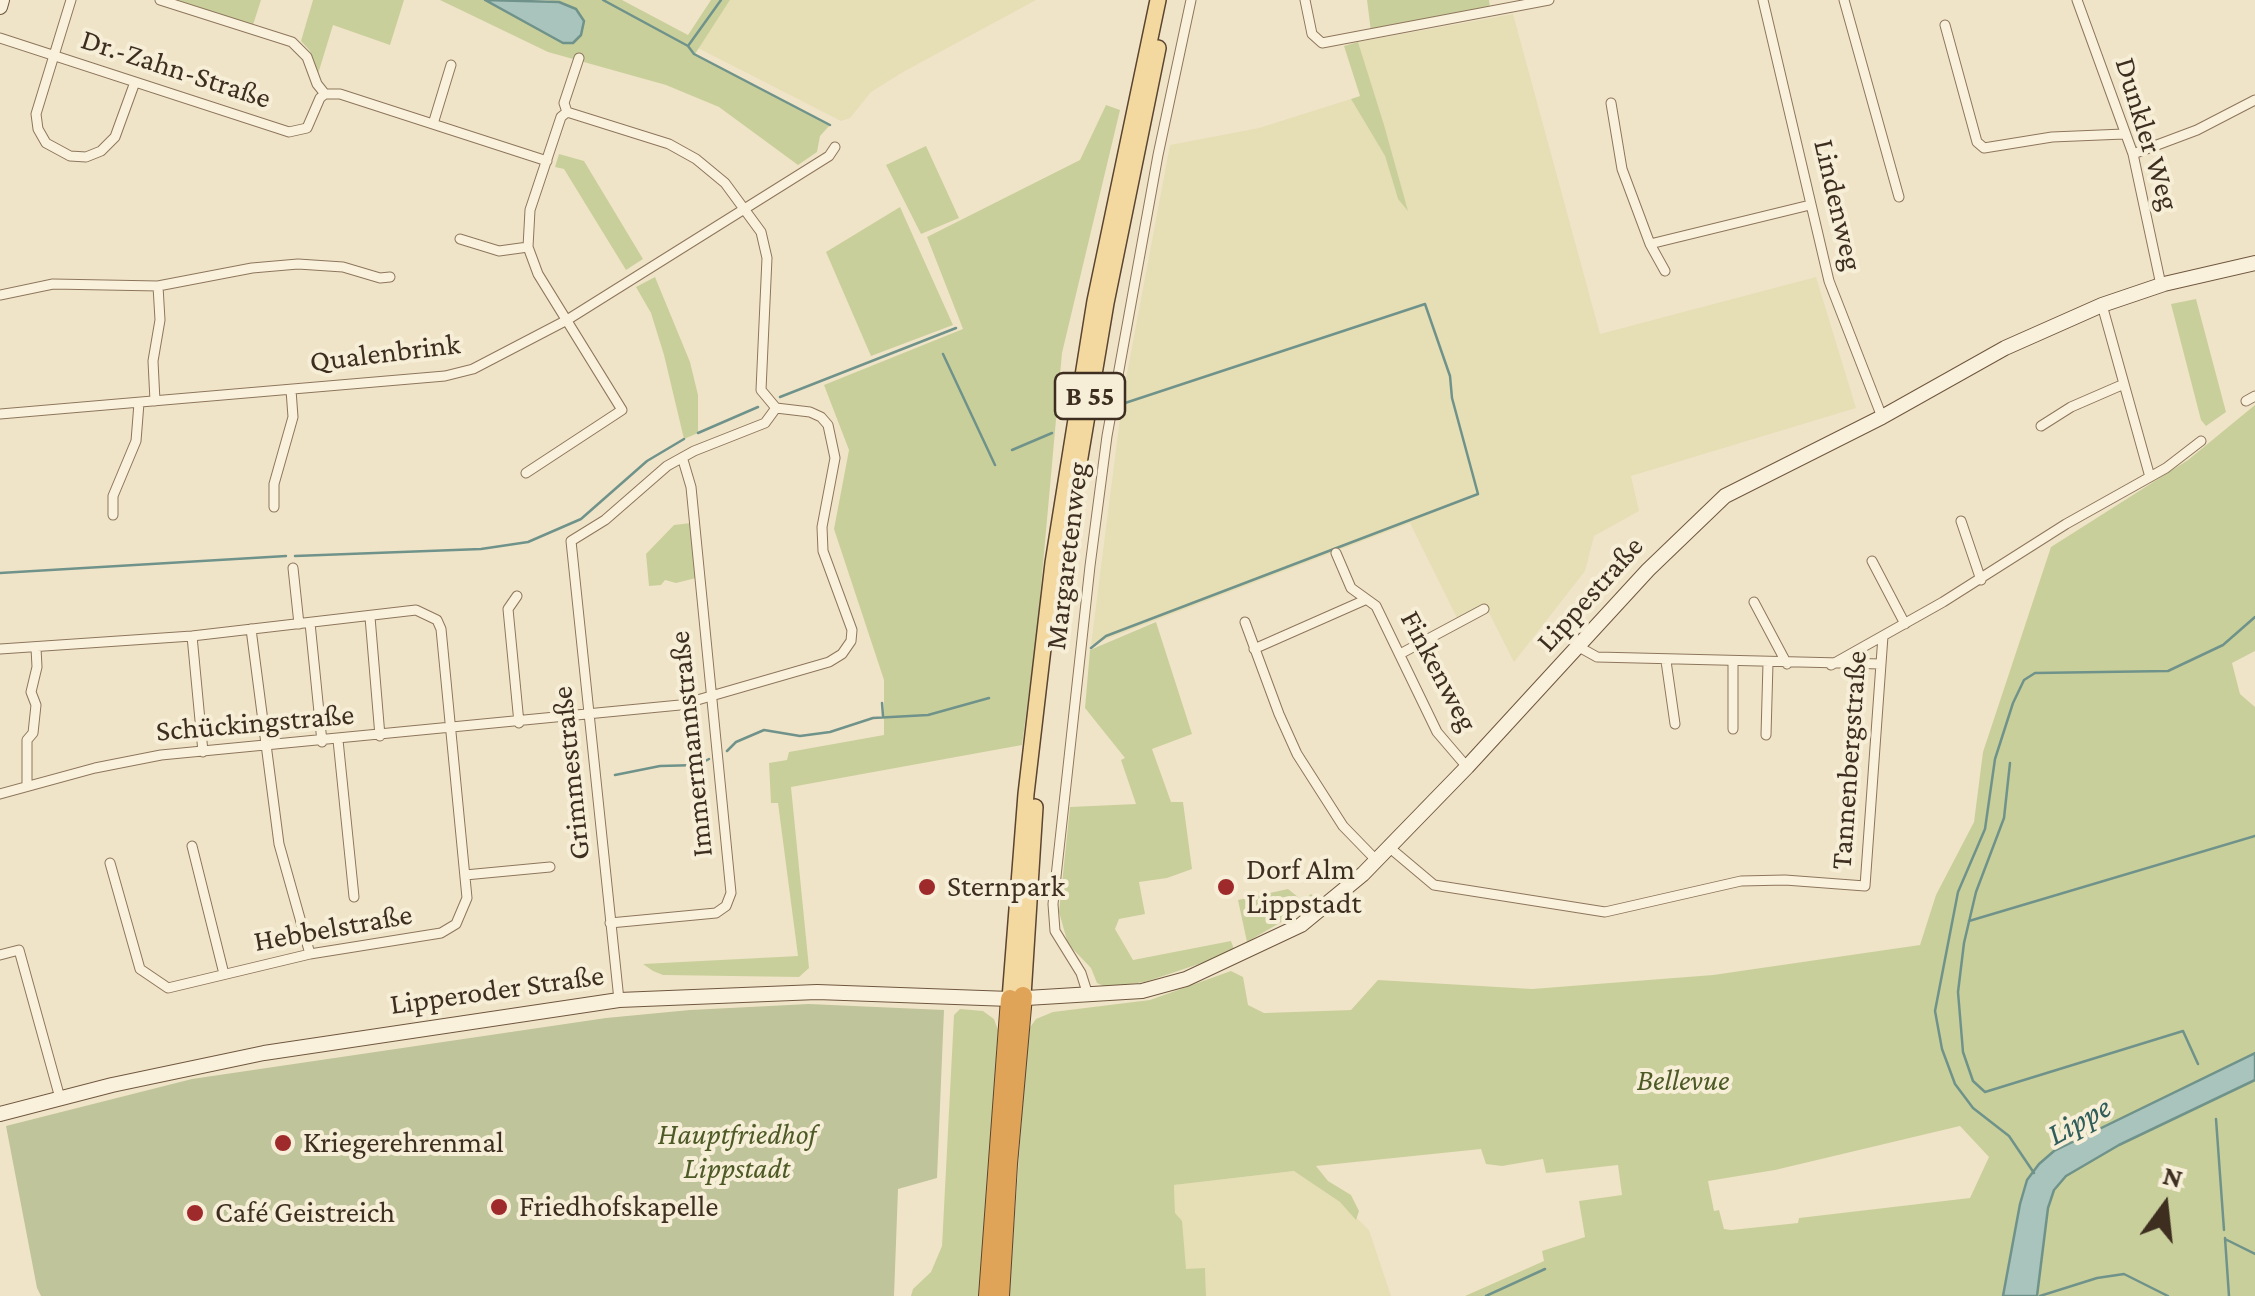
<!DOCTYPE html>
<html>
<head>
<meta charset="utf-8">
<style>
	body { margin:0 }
	#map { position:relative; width:2255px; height:1296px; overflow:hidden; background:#f0e4c8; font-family:"Crimson Pro",serif }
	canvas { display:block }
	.north { position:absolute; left:2115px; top:1156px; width:100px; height:100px; -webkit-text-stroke:8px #f7eed8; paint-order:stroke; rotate:15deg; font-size:28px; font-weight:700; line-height:40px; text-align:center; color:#3d2e20 }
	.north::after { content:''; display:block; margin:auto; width:35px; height:45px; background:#3d2e20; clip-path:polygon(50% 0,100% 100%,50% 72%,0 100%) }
</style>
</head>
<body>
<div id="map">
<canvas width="2255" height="1296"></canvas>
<div class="north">N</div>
</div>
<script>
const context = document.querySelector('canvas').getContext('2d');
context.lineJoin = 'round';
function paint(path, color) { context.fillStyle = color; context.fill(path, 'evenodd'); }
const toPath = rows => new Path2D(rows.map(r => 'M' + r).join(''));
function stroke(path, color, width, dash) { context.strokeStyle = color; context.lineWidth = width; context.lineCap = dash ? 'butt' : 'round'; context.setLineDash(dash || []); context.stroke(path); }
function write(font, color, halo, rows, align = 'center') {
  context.font = font + ' "Crimson Pro",serif'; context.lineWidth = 8; context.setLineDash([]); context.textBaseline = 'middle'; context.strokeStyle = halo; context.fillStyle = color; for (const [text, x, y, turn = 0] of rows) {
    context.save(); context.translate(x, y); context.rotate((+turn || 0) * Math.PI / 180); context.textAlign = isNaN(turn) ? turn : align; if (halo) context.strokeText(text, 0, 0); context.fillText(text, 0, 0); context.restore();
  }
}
paint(toPath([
	[730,0,1036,0,903,72,871,92,850,118,841,121,698,48],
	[1513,14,1600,334,1816,277,1856,408,1631,476,1639,511,1594,536,1585,571,1514,662,1485,605,1457,618,1410,523,1091,645,1123,395,1170,145,1259,128,1351,99,1385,156,1398,199,1407,209,1358,42],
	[1295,1171,1340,1202,1369,1230,1391,1296,1206,1296,1205,1268,1186,1270,1175,1213,1174,1185]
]), '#e6deb5');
paint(toPath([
	[177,0,261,0,253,25],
	[313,0,404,0,390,45,333,25,318,74,310,51,301,41],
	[440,0,485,0,563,43,573,43,581,35,559,2,546,0,622,0,688,35,711,0,730,0,695,54,830,125,820,136,817,152,798,165,719,107,666,85,548,52],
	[1367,0,1489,0,1490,8,1371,32],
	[1358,42,1384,125,1408,211,1398,199,1385,156,1351,99,1360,96,1344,46],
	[1106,105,1120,110,1062,353,1037,631,1022,745,791,787,809,968,799,977,663,975,653,971,643,964,798,956,778,803,771,803,769,763,787,760,789,752,884,735,884,680,834,529,849,450,824,385,963,329,927,237,1080,160],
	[926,146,959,218,921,234,886,165],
	[559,154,584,161,643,259,626,270,564,169,555,167],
	[900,207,953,325,871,356,826,252],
	[655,277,690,362,698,395,698,433,684,439,664,355,651,313,636,287],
	[2196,299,2226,412,2206,426,2201,420,2171,304],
	[2255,405,2255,651,2232,663,2240,694,2255,707,2255,1296,1465,1296,1544,1261,1542,1251,1585,1237,1579,1201,1622,1195,1618,1165,1546,1173,1543,1159,1502,1166,1486,1164,1481,1149,1316,1166,1328,1181,1351,1195,1359,1211,1356,1220,1340,1202,1294,1171,1174,1185,1175,1213,1182,1221,1186,1269,1205,1268,1206,1296,1009,1296,1028,1030,1036,1019,1053,1012,1150,1000,1231,971,1243,977,1248,1005,1264,1013,1351,1010,1378,980,1532,989,1713,975,1920,945,1936,895,1974,822,1983,752,2051,547,2188,460],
	[1960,1126,1989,1157,1970,1198,1799,1218,1798,1223,1731,1230,1724,1229,1719,1210,1714,1211,1708,1181,1775,1170],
	[691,523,696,578,676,583,665,580,661,585,649,586,646,554,674,525],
	[1156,622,1192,734,1152,749,1171,802,1183,802,1192,869,1167,878,1139,882,1145,914,1119,919,1115,929,1133,960,1231,941,1235,952,1145,982,1106,987,1097,983,1091,968,1068,944,1059,912,1070,807,1136,804,1121,760,1125,758,1085,708,1090,650],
	[1288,889,1303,901,1311,894,1319,900,1247,942,1238,900],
	[960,1009,983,1011,994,1019,998,1030,980,1296,911,1296,913,1289,931,1272,942,1246,954,1015]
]), '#c9cf9b');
paint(toPath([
	[809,1004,944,1010,937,1178,898,1189,894,1296,41,1296,37,1288,6,1126,192,1079,606,1018,690,1010]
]), '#bfc49a');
const water = toPath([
	[485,0,559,2,576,9,584,21,581,35,573,43,563,43,485,0],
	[2255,1053,2255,1080,2119,1145,2066,1176,2054,1190,2048,1208,2037,1296,2003,1296,2020,1204,2027,1180,2039,1164,2054,1151,2255,1053]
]);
paint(water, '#a9c4bc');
stroke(water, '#6f938a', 2.5);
stroke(toPath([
	[603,0,688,46,721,0],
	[688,46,694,54,830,125],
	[943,354,995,465],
	[780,397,956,328],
	[698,433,758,407],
	[1012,450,1052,433],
	[295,556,481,549,528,542,581,519,647,461,684,439],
	[0,573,286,556],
	[1091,648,1106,636,1478,494,1452,398,1450,376,1425,304,1119,405],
	[882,703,883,716],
	[727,751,736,742,764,730,800,736,830,732,873,718,928,715,989,698],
	[2010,763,2004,818,1976,892,1964,943,1958,992,1963,1052,1973,1081,1985,1092,2183,1031,2198,1064],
	[615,775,660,766,698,765,709,759],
	[1969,921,2255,836],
	[2216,1119,2224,1230],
	[2034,1173,2009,1136,1973,1108,1955,1084,1942,1049,1935,1011,1958,892,1985,829,1995,759,2013,703,2024,680,2035,673,2168,671,2223,645,2255,617],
	[2225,1238,2229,1296],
	[2225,1239,2255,1254],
	[1486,1296,1545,1269],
	[2040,1296,2097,1278,2124,1274,2168,1296]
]), '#6f938a', 2.5);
const street = toPath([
	[71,0,36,114,38,129,46,143,70,156,86,157,101,151,115,137,135,82],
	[160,0,292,42,307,57,317,84,325,94],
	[1305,0,1312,34,1322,43,1549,0],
	[1763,0,1829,281,1882,417],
	[1844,0,1899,197],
	[2077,0,2133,154,2161,285],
	[1945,25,1977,142,1984,148,2052,137,2124,134],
	[0,38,289,132,307,128,320,98,325,94,340,94,547,161],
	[1611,103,1622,169,1650,244,1665,271],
	[433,124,451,65],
	[2133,154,2197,130,2255,100],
	[460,239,499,251,528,247],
	[1650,244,1810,205],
	[0,295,53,284,158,286,252,268,298,264,343,267,380,278,390,277],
	[2102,305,2150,477],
	[155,401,153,361,160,320,158,286],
	[2246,401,2255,396],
	[0,414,445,376,473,369,567,320,829,156,835,147],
	[2041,426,2071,407,2124,384],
	[526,473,622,410,538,274,528,247,530,210,561,117,567,112,564,103,579,58],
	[274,507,274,484,293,417,291,390],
	[113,515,113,496,136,441,139,403],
	[1961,521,1981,580],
	[1336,553,1351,588,1376,606,1437,732,1467,767],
	[1872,561,1905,624],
	[293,568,299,624],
	[517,596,508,609,519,723],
	[1754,602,1787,664],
	[370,617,380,736],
	[1245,622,1279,714,1297,754,1343,826,1377,861],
	[310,623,322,742],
	[251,629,279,844,310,954],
	[192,636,203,752],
	[1579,647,1597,657,1881,664],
	[0,649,192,636,416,610,437,620,441,629,467,898,456,924,441,933,310,954,168,988,140,969,110,863],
	[1254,649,1365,600],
	[1400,654,1484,609],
	[1666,661,1675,724],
	[1733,662,1733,729],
	[1831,665,1943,602,2066,524,2166,468,2201,441],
	[1766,735,1768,663],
	[338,740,354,897],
	[27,786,27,740,33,733,36,705,31,692,37,667,36,648],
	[0,794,95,768,161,755,680,705,829,662,842,654,851,641,852,630,823,551,822,527,835,458,828,425,821,417,810,412,776,408,761,390,767,258,761,232,725,183,696,159,669,144,567,112],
	[192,846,224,974],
	[1390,848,1434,885,1605,912,1741,881,1785,880,1865,886,1883,636],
	[465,875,550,867],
	[610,923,716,913,726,906,731,893,691,487,683,460],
	[0,955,19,950,60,1098],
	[1088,995,1081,973,1055,931,1053,904,1090,566,1107,436,1158,155,1191,0],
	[619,1000,571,541,605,520,667,466,694,451,765,423,776,408]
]);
const secondary = toPath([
	[0,7,2,0],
	[0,1114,112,1085,264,1053,619,1000,817,992,1010,999,1142,991,1186,979,1301,925,1363,874,1467,767,1648,570,1725,496,1882,417,2005,348,2102,305,2164,284,2255,263]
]);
const primary = toPath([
	[1075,487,1106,303,1158,48],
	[1023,996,1035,807],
	[1010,999,1026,794,1053,563,1095,301,1158,0]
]);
const highway = toPath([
	[988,1296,1010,999],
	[1000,1296,1008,1164,1023,996]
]);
stroke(street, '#8d765c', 11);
stroke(secondary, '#6f573f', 16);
stroke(primary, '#5b4430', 18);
stroke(highway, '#5b4430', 20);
stroke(street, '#faf1dc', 9);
stroke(secondary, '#faf1dc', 14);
stroke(primary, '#f3d9a0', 15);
stroke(highway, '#e0a458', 18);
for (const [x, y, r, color] of [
	[927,887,10,"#9e2a2b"],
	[1226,887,10,"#9e2a2b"],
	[283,1143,10,"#9e2a2b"],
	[499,1207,10,"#9e2a2b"],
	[195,1213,10,"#9e2a2b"]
]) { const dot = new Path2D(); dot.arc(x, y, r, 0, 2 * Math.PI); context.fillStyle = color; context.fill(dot); stroke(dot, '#f7eed8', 4); }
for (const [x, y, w] of [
	[1090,396,70]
]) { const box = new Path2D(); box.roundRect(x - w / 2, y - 23, w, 46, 8); context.fillStyle = '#f7eed8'; context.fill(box); stroke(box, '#3d2e20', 2.5); }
write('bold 28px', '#3d2e20', null, [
	["B 55",1090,396]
]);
write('30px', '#3d2e20', '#f7eed8', [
	["Dr.-Zahn-Straße",176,69,18],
	["Dunkler Weg",2147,134,73],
	["Lindenweg",1838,205,77],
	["Qualenbrink",385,353,-7],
	["Margaretenweg",1067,556,-83],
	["Lippestraße",1590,594,-48],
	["Finkenweg",1439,671,62],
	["Schückingstraße",255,723,-5],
	["Immermannstraße",691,744,-96],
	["Tannenbergstraße",1849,760,-86],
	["Grimmestraße",571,773,-96],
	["Hebbelstraße",333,928,-10],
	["Lipperoder Straße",497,990,-8]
]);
write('30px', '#3d2e20', '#f7eed8', [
	["Dorf Alm",1246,870],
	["Lippstadt",1246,904],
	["Sternpark",947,887],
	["Kriegerehrenmal",303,1143],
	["Friedhofskapelle",519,1207],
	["Café Geistreich",215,1213]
], 'left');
write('italic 30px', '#4d5a26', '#f7eed8', [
	["Bellevue",1683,1081],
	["Hauptfriedhof",737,1135],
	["Lippstadt",737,1169]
]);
write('italic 32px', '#2f5d5a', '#f7eed8', [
	["Lippe",2079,1121,-29]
]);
</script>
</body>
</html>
